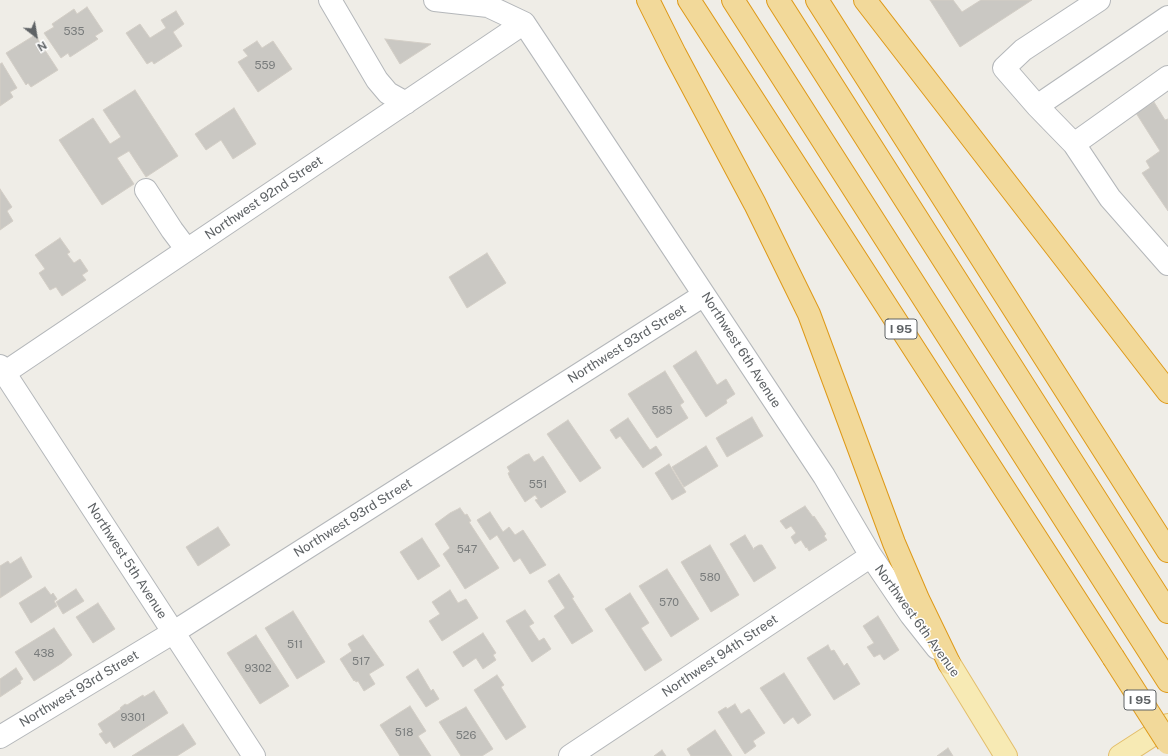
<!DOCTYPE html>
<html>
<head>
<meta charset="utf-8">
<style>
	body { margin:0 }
	#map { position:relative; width:1168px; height:756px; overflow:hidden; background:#efede7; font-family:"Public Sans",sans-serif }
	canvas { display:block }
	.north { position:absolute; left:16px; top:16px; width:40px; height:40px; -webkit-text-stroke:3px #fff; paint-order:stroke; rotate:149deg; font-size:11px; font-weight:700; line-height:16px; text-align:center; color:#5e6265 }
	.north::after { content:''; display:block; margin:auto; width:14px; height:18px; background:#5e6265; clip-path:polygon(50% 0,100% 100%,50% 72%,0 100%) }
</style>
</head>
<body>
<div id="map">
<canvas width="1168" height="756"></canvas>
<div class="north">N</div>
</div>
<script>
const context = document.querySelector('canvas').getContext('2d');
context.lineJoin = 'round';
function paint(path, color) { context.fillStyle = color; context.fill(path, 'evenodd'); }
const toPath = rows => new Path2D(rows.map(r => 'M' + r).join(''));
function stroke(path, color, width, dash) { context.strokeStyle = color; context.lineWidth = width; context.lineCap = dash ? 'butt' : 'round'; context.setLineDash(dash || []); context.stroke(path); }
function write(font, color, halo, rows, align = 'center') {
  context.font = font + ' "Public Sans",sans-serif'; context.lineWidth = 3; context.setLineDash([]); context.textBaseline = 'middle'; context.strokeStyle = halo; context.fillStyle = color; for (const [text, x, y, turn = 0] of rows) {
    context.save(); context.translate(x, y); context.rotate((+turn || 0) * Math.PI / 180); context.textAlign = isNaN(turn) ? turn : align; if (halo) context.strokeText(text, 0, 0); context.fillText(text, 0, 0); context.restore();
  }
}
const building = toPath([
	[930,0,953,0,962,12,981,0,1032,0,960,47,930,0],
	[87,7,103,31,95,36,98,39,70,57,68,53,61,58,44,33,54,27,52,24,74,9,77,14,87,7],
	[176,11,184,24,173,32,182,46,154,64,152,61,147,64,126,33,140,24,150,38,166,28,161,20,176,11],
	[35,35,58,70,31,87,28,83,26,85,6,53,35,35],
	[385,39,431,44,400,64,385,39],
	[257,41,262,48,273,41,292,69,258,92,238,62,248,56,243,50,257,41],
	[2,63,17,88,10,92,13,97,0,106,0,64,2,63],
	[135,90,178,156,146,177,129,151,117,158,134,184,102,205,59,140,93,118,110,144,121,137,103,110,135,90],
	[1154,102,1165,120,1168,119,1168,211,1142,173,1150,168,1146,161,1160,151,1136,113,1154,102],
	[234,108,256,144,233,159,221,140,206,150,195,134,234,108],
	[0,189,12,207,7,211,13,221,0,230,0,189],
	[60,238,70,252,67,254,74,263,80,259,88,271,82,275,86,280,62,296,56,287,50,290,39,273,45,269,35,255,60,238],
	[487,253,506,283,467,308,449,277,487,253],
	[696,351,717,385,726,379,735,394,726,400,727,403,706,417,673,366,696,351],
	[665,371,684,402,680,405,688,418,657,438,628,394,665,371],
	[752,417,763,436,727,457,716,438,752,417],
	[628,418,650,450,656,446,662,455,643,468,620,436,616,439,610,430,628,418],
	[568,420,601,468,580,482,547,434,568,420],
	[706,446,718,466,684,487,672,467,706,446],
	[529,454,534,462,543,456,566,492,541,508,535,500,538,499,535,495,525,502,510,478,508,473,510,472,507,467,525,455,529,454],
	[669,464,686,492,672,500,655,473,669,464],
	[805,506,813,517,814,516,826,534,824,536,827,540,809,551,807,547,806,548,801,540,795,544,791,537,796,533,791,526,786,529,780,521,805,506],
	[460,508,465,515,467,514,471,521,469,522,499,568,465,589,443,554,450,548,435,524,450,513,460,508],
	[490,512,503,532,509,527,515,535,523,530,546,565,530,574,520,558,514,562,497,535,490,540,477,520,490,512],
	[218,527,230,545,198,566,186,547,218,527],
	[745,535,754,550,754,548,759,545,762,545,776,568,754,582,730,544,745,535],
	[422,538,440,566,418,580,400,552,422,538],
	[710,545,739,595,711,612,681,562,710,545],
	[21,557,32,577,0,598,0,566,8,561,10,564,21,557],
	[667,569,699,619,671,637,639,586,667,569],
	[559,574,574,597,572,598,593,631,572,644,554,616,565,608,548,581,559,574],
	[45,587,51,595,53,593,57,599,54,601,57,606,31,623,19,603,45,587],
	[76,589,84,601,63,614,56,602,76,589],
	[450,590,458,603,466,599,478,618,442,641,429,621,440,614,432,602,450,590],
	[630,593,649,623,641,628,662,660,645,671,605,609,630,593],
	[98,603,115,629,93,643,76,617,98,603],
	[525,610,534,623,529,626,539,641,544,638,551,649,532,662,506,621,525,610],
	[293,611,325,662,297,679,265,628,293,611],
	[878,616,899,650,884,660,880,654,874,657,867,647,874,643,863,626,878,616],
	[54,628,72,655,62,663,34,681,15,652,54,628],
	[483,633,496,653,493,655,496,660,483,669,476,658,463,667,453,652,483,633],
	[256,635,289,686,260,704,227,653,256,635],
	[363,635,384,665,369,674,375,684,364,691,358,681,356,682,355,680,354,681,340,659,352,651,348,644,363,635],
	[828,645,831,651,834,650,844,666,847,663,860,684,834,700,807,658,828,645],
	[16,668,23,679,20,681,21,683,0,697,0,679,16,668],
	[418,669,431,691,433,689,439,699,426,707,406,677,418,669],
	[784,673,811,715,798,724,793,717,784,724,760,688,784,673],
	[497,675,504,685,501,687,526,727,506,740,474,690,497,675],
	[154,691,168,713,114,748,110,741,106,744,99,734,103,732,98,724,121,709,120,708,125,704,127,705,143,695,144,697,154,691],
	[735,704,741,714,749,709,765,733,753,741,756,746,745,754,718,712,726,707,727,709,735,704],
	[410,706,426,731,418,736,431,756,400,756,380,725,410,706],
	[466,707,493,749,482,756,461,756,439,722,466,707],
	[183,724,196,744,177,756,132,756,183,724],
	[715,730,732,756,691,756,687,749,715,730],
	[948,748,953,756,937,756,948,748],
	[662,750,666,756,654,756,662,750]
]);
paint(building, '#cac8c3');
stroke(building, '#d3cec6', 1);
const minor = toPath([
	[330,0,377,80,388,93,406,103],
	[435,0,488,6,524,23,824,476,871,556,911,615,937,648],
	[1099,0,1023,50,1004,68,1037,106,1074,144,1110,198,1168,264],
	[1037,106,1168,17],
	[1074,144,1168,77],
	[146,190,172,230,187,250],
	[0,366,254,756],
	[4,373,524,23],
	[0,737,174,632,704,295],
	[570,756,871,556]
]);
const major = toPath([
	[949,663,1006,756],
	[1120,756,1168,725]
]);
const highway = toPath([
	[648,0,675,54,755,204,809,314,894,543,918,599,949,663],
	[689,0,1113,657],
	[733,0,1168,681],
	[778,0,1168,612],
	[817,0,1168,551],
	[865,0,1168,392]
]);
stroke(minor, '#b4b7ba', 24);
stroke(major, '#e3be6b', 24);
stroke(highway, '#de9918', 24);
stroke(minor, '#fff', 22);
stroke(major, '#f7eab4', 22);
stroke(highway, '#f2d99a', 22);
const highwayBridge = toPath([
	[1113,657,1168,743]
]);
stroke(highwayBridge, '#de9918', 24, []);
stroke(highwayBridge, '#f2d99a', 22);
write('11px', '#797c7c', null, [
	["535",74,32],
	["559",265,66],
	["585",662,411],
	["551",538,485],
	["547",467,550],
	["580",710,578],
	["570",669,603],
	["511",295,645],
	["438",44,654],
	["517",361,662],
	["9302",258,669],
	["9301",133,718],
	["518",404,733],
	["526",466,736]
]);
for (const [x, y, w] of [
	[901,329,32],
	[1140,700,32]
]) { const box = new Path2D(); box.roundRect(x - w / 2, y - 10, w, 20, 3); context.fillStyle = '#fff'; context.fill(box); stroke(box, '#5e6265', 1); }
write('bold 12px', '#5e6265', null, [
	["I 95",901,329],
	["I 95",1140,700]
]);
write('13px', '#5e6265', '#fff', [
	["Northwest 92nd Street",264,198,-34],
	["Northwest 93rd Street",627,344,-32],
	["Northwest 6th Avenue",741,350,57],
	["Northwest 93rd Street",353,518,-32],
	["Northwest 5th Avenue",127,561,57],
	["Northwest 6th Avenue",917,621,54],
	["Northwest 94th Street",720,656,-34],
	["Northwest 93rd Street",79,689,-31]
]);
</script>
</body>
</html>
